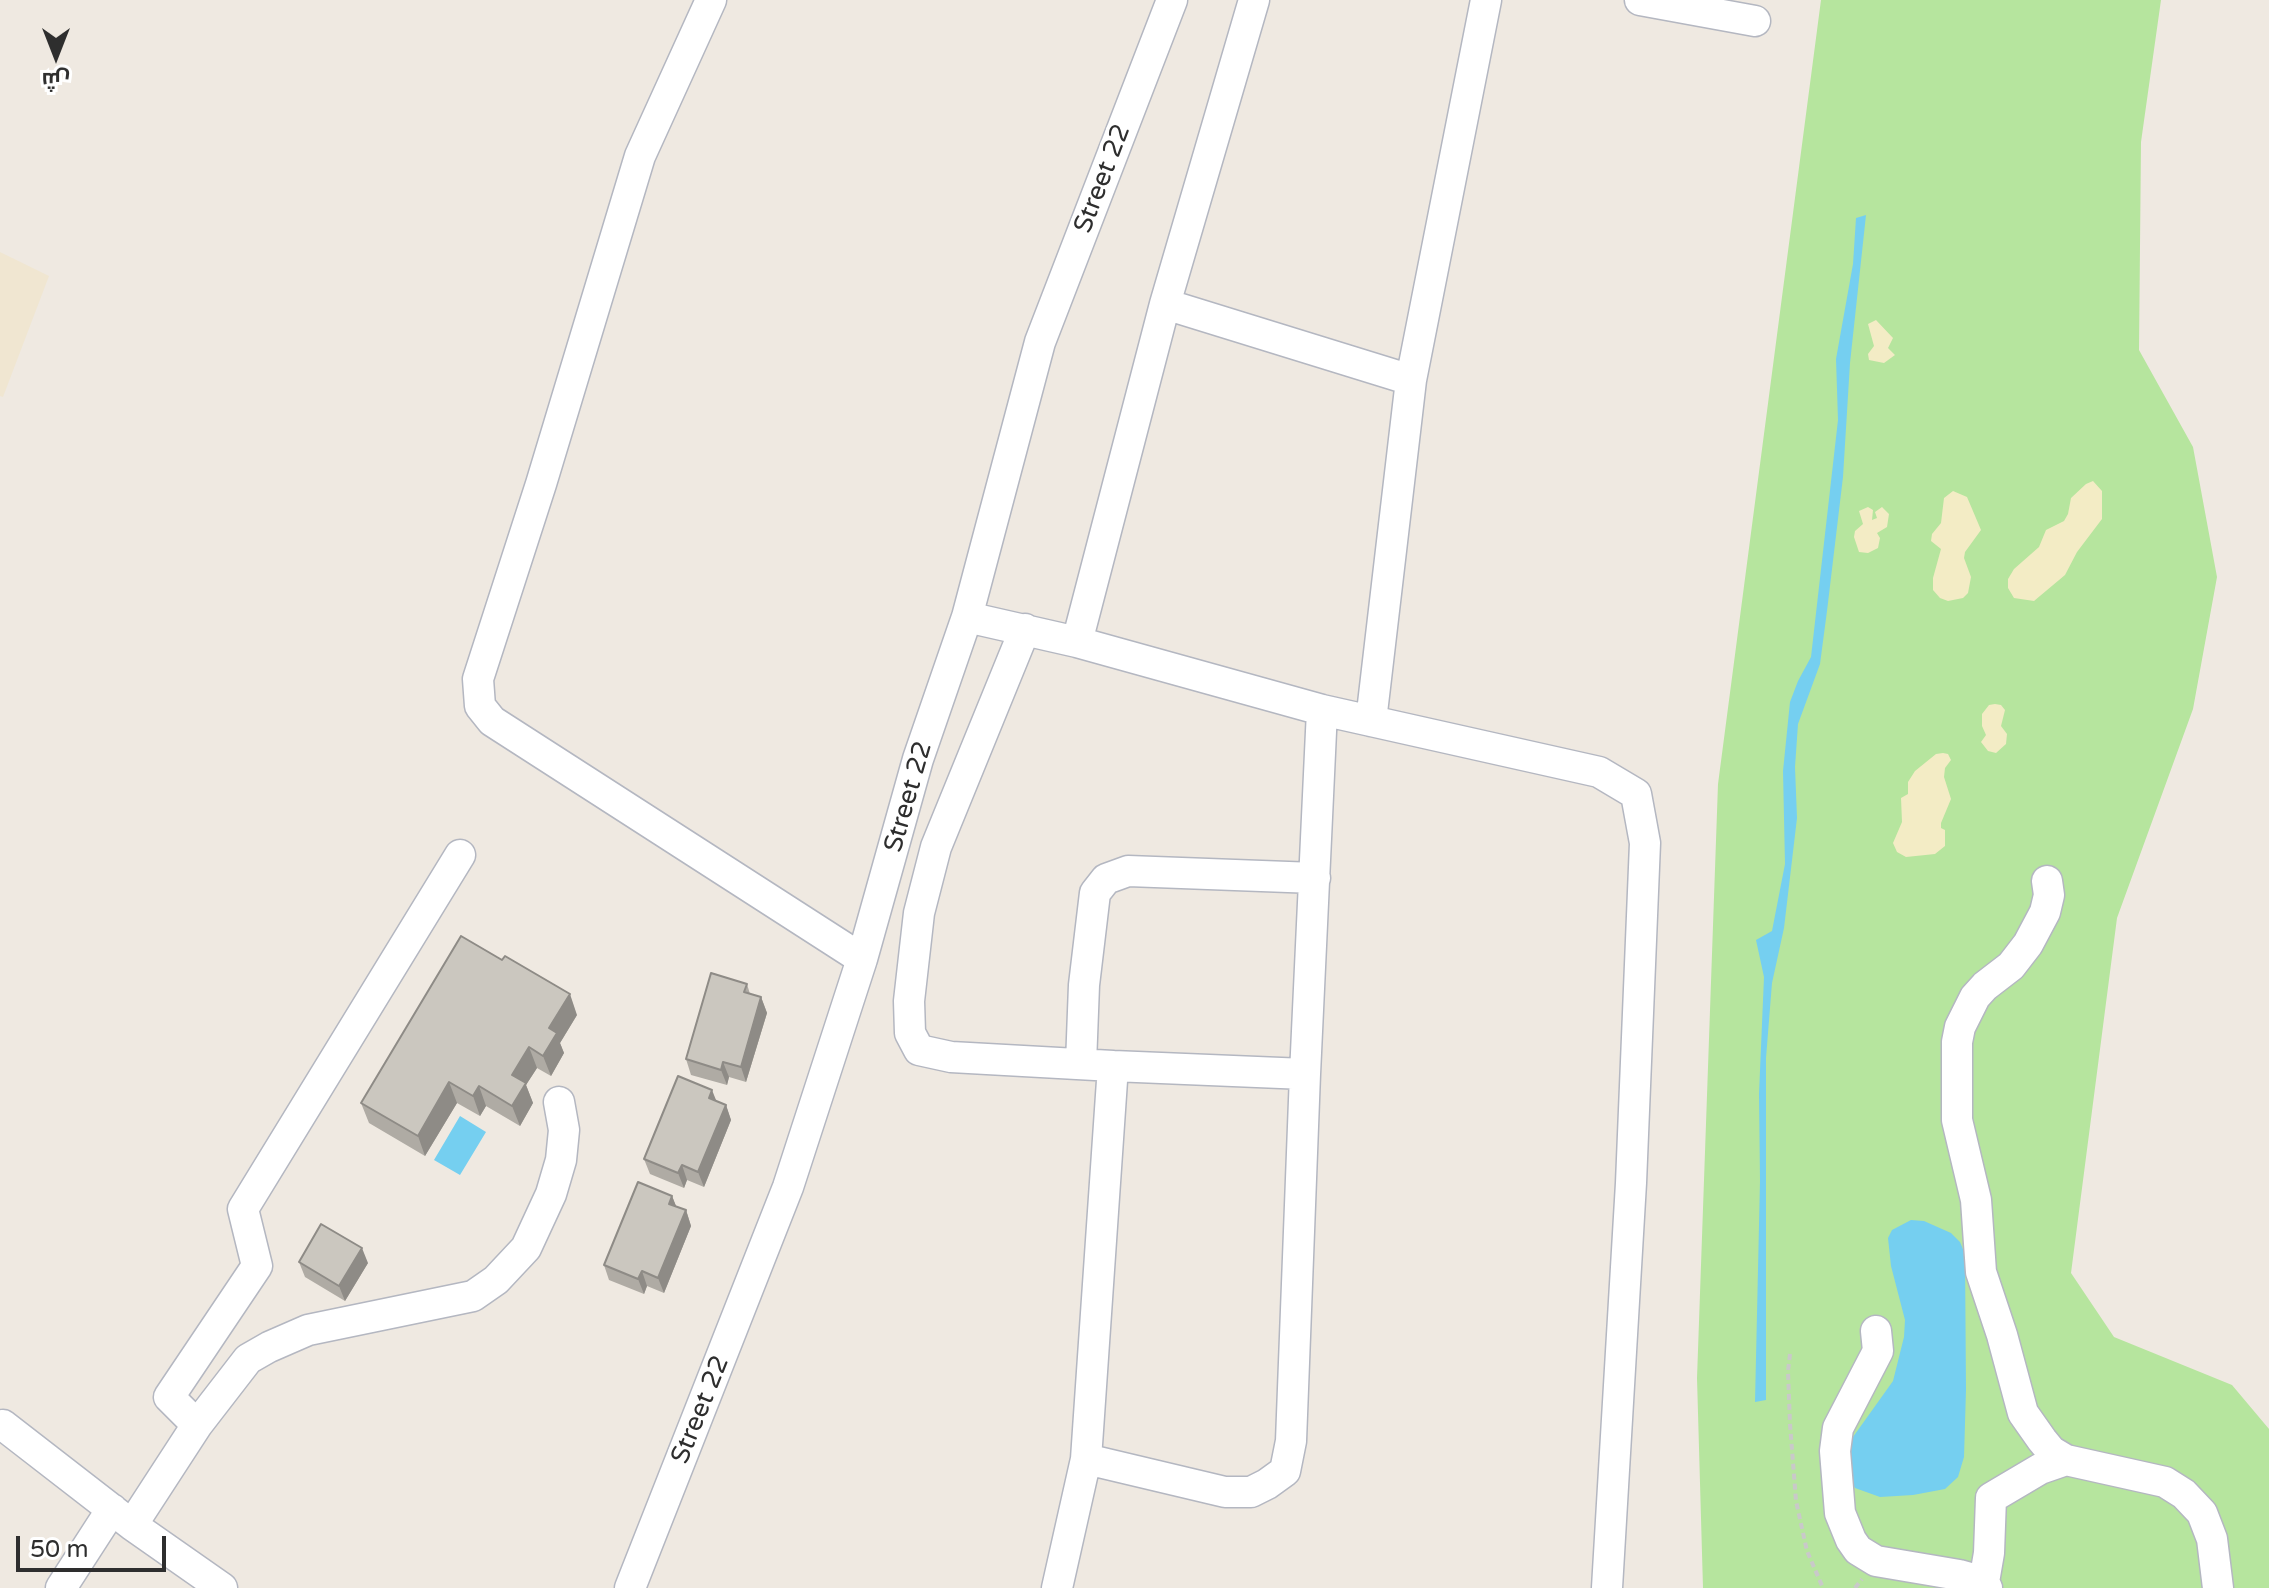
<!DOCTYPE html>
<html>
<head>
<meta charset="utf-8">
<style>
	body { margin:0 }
	#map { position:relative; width:2269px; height:1588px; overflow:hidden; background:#efe9e1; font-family:"Varela Round",Cairo,sans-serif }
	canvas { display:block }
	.north { position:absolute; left:16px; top:16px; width:80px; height:80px; -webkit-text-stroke:6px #fff; paint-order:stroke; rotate:180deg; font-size:22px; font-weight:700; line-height:32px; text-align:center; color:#2e2e2e }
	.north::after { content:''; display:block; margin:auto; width:28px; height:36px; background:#2e2e2e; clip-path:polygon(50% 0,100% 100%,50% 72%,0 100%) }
	.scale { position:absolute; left:16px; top:1536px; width:150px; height:36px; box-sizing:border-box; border:4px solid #2e2e2e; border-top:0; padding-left:10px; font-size:24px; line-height:28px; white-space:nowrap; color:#2e2e2e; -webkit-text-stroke:6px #fff; paint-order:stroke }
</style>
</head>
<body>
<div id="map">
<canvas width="2269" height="1588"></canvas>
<div class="north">ش</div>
<div class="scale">50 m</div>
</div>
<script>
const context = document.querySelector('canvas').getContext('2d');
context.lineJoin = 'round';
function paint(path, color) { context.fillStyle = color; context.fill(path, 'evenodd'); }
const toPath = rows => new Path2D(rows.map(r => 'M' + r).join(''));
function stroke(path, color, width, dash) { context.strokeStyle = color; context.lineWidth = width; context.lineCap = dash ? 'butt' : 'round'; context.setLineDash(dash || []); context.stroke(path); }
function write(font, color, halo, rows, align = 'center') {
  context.font = font + ' "Varela Round",sans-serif'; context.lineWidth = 7; context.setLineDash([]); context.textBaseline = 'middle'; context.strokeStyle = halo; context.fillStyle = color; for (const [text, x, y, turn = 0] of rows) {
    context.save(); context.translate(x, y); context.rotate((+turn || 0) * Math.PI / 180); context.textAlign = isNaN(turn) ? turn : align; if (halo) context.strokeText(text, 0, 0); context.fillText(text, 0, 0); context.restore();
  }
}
paint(toPath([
	[0,252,49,276,3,397,0,396]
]), '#f0e6d1');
paint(toPath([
	[1821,0,2161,0,2141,142,2139,350,2193,447,2217,577,2193,709,2117,918,2071,1273,2114,1337,2232,1385,2269,1429,2269,1588,1703,1588,1697,1378,1718,784]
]), '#b6e59e');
paint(toPath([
	[1876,320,1893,338,1888,348,1895,355,1884,363,1869,360,1868,354,1874,346,1868,324],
	[2093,481,2102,491,2102,519,2077,552,2065,575,2034,601,2014,598,2008,588,2008,579,2014,569,2039,547,2046,530,2064,521,2068,514,2071,498,2086,484],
	[1953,491,1967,497,1981,530,1965,552,1964,558,1971,577,1968,593,1963,598,1948,601,1940,598,1933,590,1933,578,1941,549,1931,541,1932,534,1941,523,1944,498],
	[1868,507,1873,510,1872,520,1877,518,1875,512,1882,507,1889,514,1887,527,1877,533,1880,538,1878,548,1868,553,1859,552,1854,537,1855,531,1863,524,1859,511],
	[1995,704,2001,705,2005,710,2001,726,2007,734,2006,744,1996,753,1988,751,1981,742,1986,735,1982,726,1982,714,1989,705],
	[1943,753,1948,754,1951,760,1945,768,1944,777,1951,799,1941,823,1941,828,1945,830,1945,846,1935,854,1906,857,1897,852,1893,843,1902,822,1901,798,1908,794,1908,782,1915,771,1936,754]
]), '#f3ecc5');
paint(toPath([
	[1866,215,1850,363,1843,477,1827,611,1820,664,1798,724,1795,767,1797,818,1784,928,1772,983,1766,1058,1766,1400,1755,1402,1760,1181,1759,1094,1764,977,1756,940,1772,931,1785,864,1783,771,1790,702,1798,681,1811,657,1838,420,1836,359,1853,264,1856,218],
	[460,1116,486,1132,460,1175,434,1160],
	[1911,1220,1924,1221,1951,1233,1960,1242,1965,1254,1966,1390,1964,1457,1958,1477,1945,1489,1913,1495,1880,1497,1855,1488,1849,1478,1843,1451,1893,1381,1904,1337,1905,1320,1891,1266,1888,1238,1892,1230]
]), '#75cff0');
const minor = toPath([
	[711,0,640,156,541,484,478,679,480,706,492,721,862,959],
	[1640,0,1755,21],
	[1165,304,1411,380],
	[967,617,1077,642,1322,710,1599,772,1636,794,1645,843,1631,1183,1607,1588],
	[1025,629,936,847,919,913,909,1001,910,1033,919,1050,951,1057,1113,1066],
	[1077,642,1165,304,1254,0],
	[1371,721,1411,380,1486,0],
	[2047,881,2049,895,2045,912,2028,944,2011,966,1985,986,1975,997,1960,1027,1957,1042,1957,1120,1976,1200,1981,1272,2002,1335,2023,1413,2042,1440,2051,1451,2066,1460,2165,1482,2184,1494,2202,1513,2212,1539,2218,1588],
	[1081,1064,1084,985,1095,893,1106,879,1128,871,1315,878],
	[1876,1331,1878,1351,1838,1428,1835,1451,1840,1513,1851,1540,1858,1550,1876,1561,1959,1575,1984,1582,1987,1588],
	[3,1425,132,1525,222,1588],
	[197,1425,169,1397,257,1266,243,1209,460,855],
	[1086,1459,1225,1492,1251,1492,1267,1484,1285,1471,1291,1441,1305,1074],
	[132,1525,197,1425,248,1359,269,1347,308,1330,473,1296,496,1280,526,1248,551,1194,561,1160,564,1130,559,1102],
	[1984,1582,1989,1553,1991,1498,2040,1469,2066,1460],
	[61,1588,112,1509],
	[630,1588,788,1187,862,959,918,759,967,617,1040,342,1172,0],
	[1057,1588,1086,1459,1113,1066,1305,1074,1322,710]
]);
stroke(minor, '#b4b7c1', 33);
stroke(toPath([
	[1790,1354,1788,1371,1790,1424,1796,1501,1807,1551,1823,1588],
	[1855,1588,1862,1579]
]), '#c9c9c9', 4, [6, 4]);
stroke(minor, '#fff', 30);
paint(toPath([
	[747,984,750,994,761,997,767,1013,746,1082,729,1077,727,1085,691,1075,686,1059],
	[577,1015,560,1043,564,1053,551,1076,537,1068,526,1085,533,1103,520,1126,486,1106,480,1116,457,1103,425,1156,369,1123,361,1103],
	[716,1101,726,1105,731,1120,704,1187,687,1180,684,1188,650,1174,644,1159],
	[672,1196,676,1206,686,1210,691,1226,664,1293,647,1286,644,1294,609,1280,604,1265],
	[299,1262,368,1263,345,1301,305,1277]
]), '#afaba4');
paint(toPath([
	[570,994,577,1015,560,1043,564,1053,551,1076,543,1056,549,1028],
	[761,997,767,1013,746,1082,741,1067],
	[529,1047,537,1068,526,1085,533,1103,520,1126,512,1106,512,1075],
	[723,1062,729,1077,727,1085,721,1070],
	[449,1082,457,1103,425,1156,418,1136],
	[479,1086,486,1106,480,1116,473,1096],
	[712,1090,718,1105,709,1098],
	[726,1105,731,1120,704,1187,698,1172],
	[682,1165,687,1180,684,1188,678,1173],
	[672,1196,678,1211,669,1204],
	[686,1210,691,1226,664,1293,658,1278],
	[362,1248,368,1263,345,1301,339,1286],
	[642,1271,647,1286,644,1294,638,1279]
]), '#8e8b86');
const building = toPath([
	[461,936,502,960,505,956,570,994,549,1028,557,1033,543,1056,529,1047,512,1075,526,1083,512,1106,479,1086,473,1096,449,1082,418,1136,361,1103,461,936],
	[711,973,747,984,744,992,761,997,741,1067,723,1062,721,1070,686,1059,711,973],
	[678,1076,712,1090,709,1098,726,1105,698,1172,682,1165,678,1173,644,1159,678,1076],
	[638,1182,672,1196,669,1204,686,1210,658,1278,642,1271,638,1279,604,1265,638,1182],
	[321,1224,362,1248,339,1286,299,1262,321,1224]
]);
paint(building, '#cbc7bf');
stroke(building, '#8e8b86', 2);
write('26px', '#2e2e2e', '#fff', [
	["Street 22",1103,179,-69],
	["Street 22",909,797,-74],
	["Street 22",701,1410,-68]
]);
</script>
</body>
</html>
